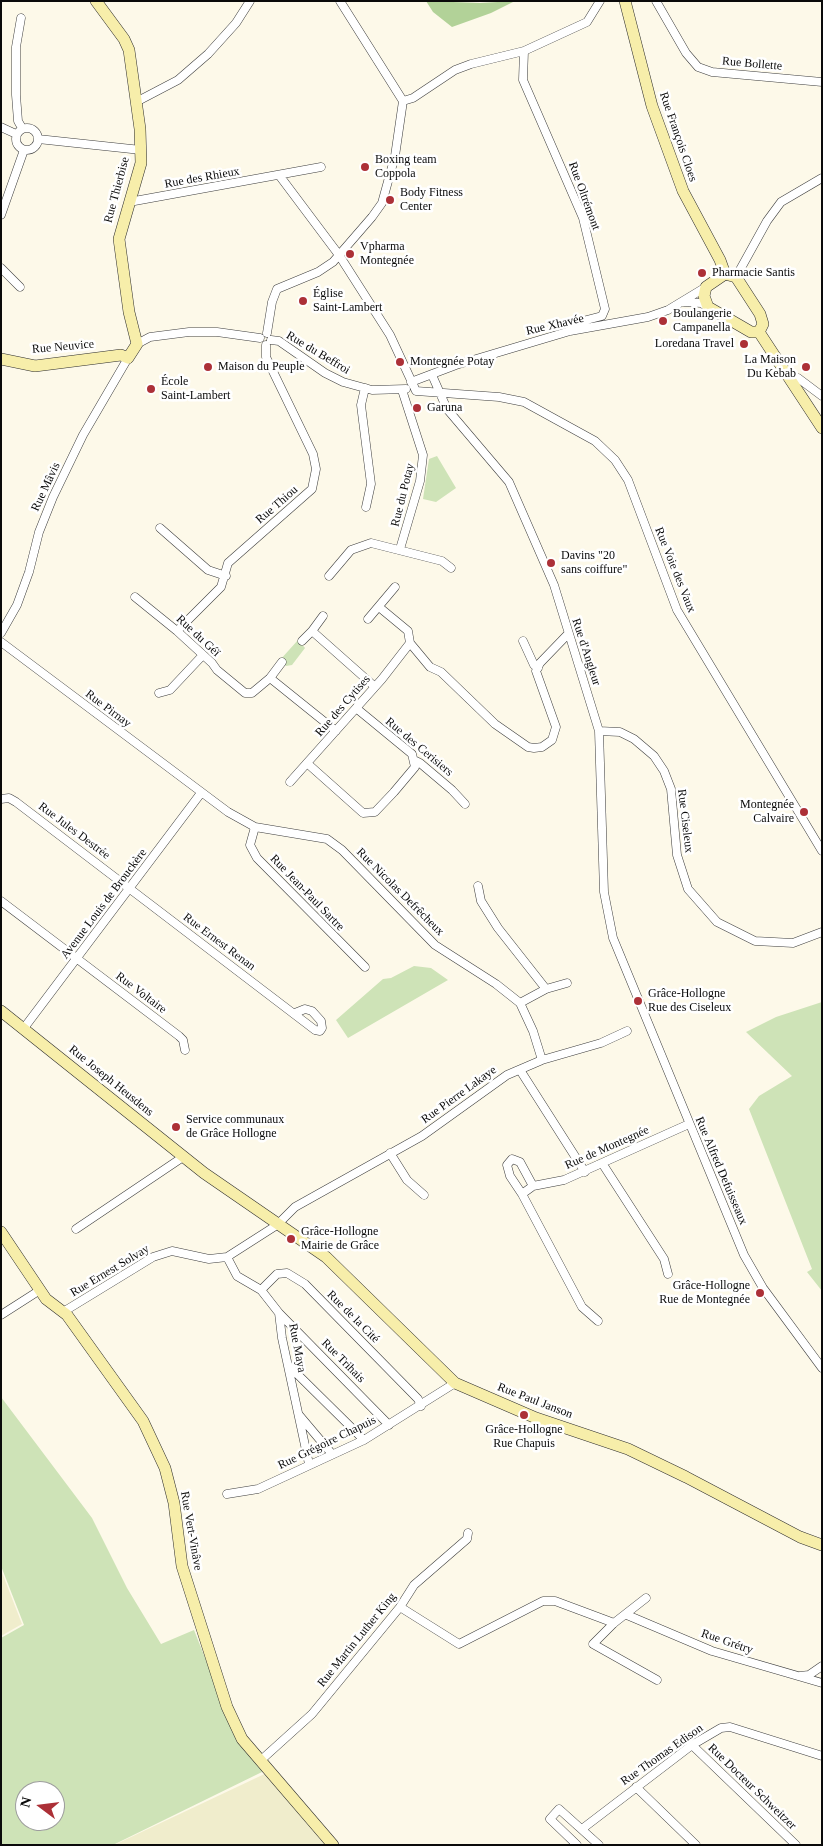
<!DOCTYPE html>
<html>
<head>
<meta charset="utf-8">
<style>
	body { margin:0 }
	#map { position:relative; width:823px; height:1846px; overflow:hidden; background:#fdf9e9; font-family:"Times New Roman",serif }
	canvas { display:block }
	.frame { position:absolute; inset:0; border:2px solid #0a0a0a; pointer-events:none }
	.north { position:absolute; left:15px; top:1781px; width:50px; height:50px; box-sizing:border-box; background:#fff; border:1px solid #9d9d9d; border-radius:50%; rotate:285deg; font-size:14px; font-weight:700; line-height:20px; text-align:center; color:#0a0a0a }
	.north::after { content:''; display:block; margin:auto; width:18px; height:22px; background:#ac3037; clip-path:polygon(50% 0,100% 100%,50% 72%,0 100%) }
</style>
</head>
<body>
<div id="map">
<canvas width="823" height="1846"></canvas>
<div class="frame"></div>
<div class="north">N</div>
</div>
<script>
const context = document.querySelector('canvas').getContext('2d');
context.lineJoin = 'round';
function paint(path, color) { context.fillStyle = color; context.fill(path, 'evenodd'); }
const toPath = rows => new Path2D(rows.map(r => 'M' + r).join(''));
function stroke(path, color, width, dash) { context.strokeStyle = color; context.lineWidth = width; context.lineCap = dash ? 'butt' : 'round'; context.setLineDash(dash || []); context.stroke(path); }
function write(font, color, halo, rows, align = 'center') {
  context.font = font + ' "Times New Roman",serif'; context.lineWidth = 5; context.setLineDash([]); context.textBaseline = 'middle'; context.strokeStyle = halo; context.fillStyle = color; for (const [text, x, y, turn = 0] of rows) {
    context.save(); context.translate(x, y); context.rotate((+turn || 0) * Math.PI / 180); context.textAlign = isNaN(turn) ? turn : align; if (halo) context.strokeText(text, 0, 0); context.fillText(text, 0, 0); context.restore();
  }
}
paint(toPath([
	[1,1570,22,1624,1,1636],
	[273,1770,335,1845,114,1845]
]), '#f0edcc');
paint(toPath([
	[437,456,456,488,436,502,423,499,429,459],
	[298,640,305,648,292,665,286,666,280,660],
	[414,966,431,968,448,980,348,1038,336,1020,383,979,391,978],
	[822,1002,822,1291,807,1272,812,1269,749,1109,759,1096,792,1076,746,1032,776,1017],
	[1,1397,92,1518,127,1588,161,1644,194,1630,225,1708,259,1762,262,1772,113,1845,1,1845,1,1638,24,1625,1,1566],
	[25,1791,55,1791,55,1821,25,1821]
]), '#cee3b7');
paint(toPath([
	[426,1,480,3,515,1,491,13,452,27,433,12]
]), '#b2d298');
const street = toPath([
	[340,1,403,101],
	[656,1,686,53,698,67,712,72,822,82],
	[21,18,16,47,16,95,18,121,22,128],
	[524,51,523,80,583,218,605,309,602,316,575,323,570,331],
	[403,101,413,98,455,70,471,64,524,51,587,22,600,1],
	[136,102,178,80,208,54,236,23,250,1],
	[1,127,16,134],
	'16 139a11 11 0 1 1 22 0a11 11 0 1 1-22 0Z',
	[38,139,141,150],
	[279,175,339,255,390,335,416,391,499,397,524,402,595,441,615,460,628,480,677,610,822,851],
	[129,202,321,167],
	[1,215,24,150],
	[1,268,20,287],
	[736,277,767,221,781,202,822,178],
	[684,302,701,303,708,307],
	[267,333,272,302,277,289,318,272,333,262,372,217,382,203,395,156,403,101],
	[271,340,279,341,325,373,343,382,372,390,406,389],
	[137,344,150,337,189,332,217,332,260,338],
	[432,375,447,409,509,482,554,585,599,731,604,892,613,938,744,1255,763,1288,822,1368],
	[790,376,798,378,822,396],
	[411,382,456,365,570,331,648,317,668,310,706,287],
	[365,388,361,405,371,484,366,507],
	[160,528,208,570,226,576],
	[400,549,420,481,423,455,402,390],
	[329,576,351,550,371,543,442,561,451,568],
	[135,597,177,631,212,663,217,670,245,693,252,693,270,678,282,662],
	[379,607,408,631,410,643],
	[368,619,395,587],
	[177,631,221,587,228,563,312,489,316,469,313,454,266,357,266,345],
	[312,631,374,686],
	[1,633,17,605,29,572,39,532,53,497,83,435,128,358],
	[302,641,312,631,323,616],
	[523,641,534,665,538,668],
	[1,642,228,812,255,827,327,839,342,850,435,945,496,984,520,1003,533,1031,542,1060],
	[410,643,430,667,441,672,495,724,528,747,534,748,542,747,552,740,556,727,536,671,540,663,568,634],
	[270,678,336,731],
	[159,693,170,690,202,656],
	[599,731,620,732,634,739,654,756,664,771,671,789,677,855,688,889,717,922,755,941,793,943,822,932],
	[414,760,420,763,452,790,465,804],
	[308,764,363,813,375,812,394,792,415,767,412,754,356,708],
	[290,782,382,679,410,643],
	[1,799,9,798,16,802,315,1030,320,1031,322,1028,321,1021,312,1011,305,1009,295,1013],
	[255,827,250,845,257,858,365,967],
	[478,886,481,901,498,928,546,989],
	[1,901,179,1036,183,1040,185,1050],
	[520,1003,546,989,567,983],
	[24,1028,201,793],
	[520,1070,585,1172],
	[390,1153,407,1180,424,1195],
	[602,1163,664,1259,668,1274],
	[533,1186,522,1194,510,1176,507,1165,512,1159,520,1162,533,1186,564,1180,689,1124],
	[522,1194,582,1307,598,1321],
	[76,1229,183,1157],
	[227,1257,237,1276,261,1290,279,1313,282,1338,309,1464],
	[261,1290,277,1274,287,1273,305,1284,418,1399,421,1406],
	[63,1312,153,1257,172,1251,209,1259,227,1257,277,1225,295,1207,422,1136,507,1075,542,1060,601,1043,627,1031],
	[279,1313,389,1425],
	[1,1315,40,1290],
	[288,1365,364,1440],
	[299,1415,332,1454],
	[227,1494,258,1489,364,1440,455,1383],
	[646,1598,614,1623,593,1644,657,1680],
	[400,1607,459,1644,543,1601,555,1601,614,1623],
	[627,1615,712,1651,822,1683],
	[800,1676,809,1675,822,1666],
	[692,1745,796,1845],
	[260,1761,312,1714,400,1607,414,1585,467,1539,468,1533],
	[636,1787,696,1845],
	[582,1829,692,1745,721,1728,730,1727,822,1756],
	[577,1845,550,1819,559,1809,599,1845]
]);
const secondary = toPath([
	[625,1,652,106,683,191,720,260,725,274],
	[725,274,736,277,760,314,763,324,759,332,751,332,708,307,704,296,706,287,725,274],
	[759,332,822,428],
	[1,359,35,366,121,355,128,358,137,344,129,312,119,239,141,163,140,129,129,50,124,39,96,1],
	[1,1011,204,1173,326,1257,455,1383,536,1418,628,1449,686,1477,800,1537,822,1545],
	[1,1232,46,1299,67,1315,143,1421,165,1468,174,1503,182,1566,227,1707,242,1739,333,1845]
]);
stroke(street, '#3d3d3d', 9);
stroke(secondary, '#2c2c2c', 12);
stroke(street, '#fff', 8);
stroke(secondary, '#f7eeaa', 11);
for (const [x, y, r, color] of [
	[365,167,5,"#ac3037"],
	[390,200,5,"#ac3037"],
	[350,254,5,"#ac3037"],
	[702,273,5,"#ac3037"],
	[303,301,5,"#ac3037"],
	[663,321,5,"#ac3037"],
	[744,344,5,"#ac3037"],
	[400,362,5,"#ac3037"],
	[208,367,5,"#ac3037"],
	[806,367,5,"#ac3037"],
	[151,389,5,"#ac3037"],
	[417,408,5,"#ac3037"],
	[551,563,5,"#ac3037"],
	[804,812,5,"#ac3037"],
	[638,1001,5,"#ac3037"],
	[176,1127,5,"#ac3037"],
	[291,1239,5,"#ac3037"],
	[760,1293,5,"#ac3037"],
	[524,1415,5,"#ac3037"]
]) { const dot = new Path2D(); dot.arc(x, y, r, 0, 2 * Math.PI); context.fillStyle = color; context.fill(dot); stroke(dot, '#fff', 2); }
write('12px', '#0a0a0a', '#fff', [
	["Rue Bollette",752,64,5],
	["Rue François Cloes",678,137,71],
	["Rue des Rhieux",202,178,-10],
	["Rue Thierbise",117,190,-75],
	["Rue Oltrémont",584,196,70],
	["Rue Xhavée",555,325,-13],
	["Rue Neuvice",63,347,-5],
	["Rue du Beffroi",318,353,31],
	["Rue Mâvis",46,487,-65],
	["Rue du Potay",403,495,-76],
	["Rue Thiou",277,505,-41],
	["Rue Voie des Vaux",675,570,68],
	["Rue du Géï",198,636,43],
	["Rue d'Angleur",586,652,72],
	["Rue des Cytises",343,706,-49],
	["Rue Pirnay",108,709,37],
	["Rue des Cerisiers",419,747,40],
	["Rue Ciseleux",685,821,83],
	["Rue Jules Destrée",74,831,37],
	["Rue Nicolas Defrêcheux",400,892,45],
	["Rue Jean-Paul Sartre",307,893,46],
	["Avenue Louis de Brouckère",104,904,-53],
	["Rue Ernest Renan",219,942,37],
	["Rue Voltaire",141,993,37],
	["Rue Joseph Heusdens",111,1081,39],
	["Rue Pierre Lakaye",459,1095,-36],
	["Rue de Montegnée",607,1148,-24],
	["Rue Alfred Defuisseaux",721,1171,67],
	["Rue Ernest Solvay",110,1271,-31],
	["Rue de la Cité",353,1317,45],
	["Rue Maya",297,1348,79],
	["Rue Trihais",343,1361,45],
	["Rue Paul Janson",535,1401,21],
	["Rue Grégoire Chapuis",327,1443,-26],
	["Rue Vert-Vinâve",191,1531,80],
	["Rue Martin Luther King",357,1640,-51],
	["Rue Grétry",727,1642,19],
	["Rue Thomas Edison",662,1755,-35],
	["Rue Docteur Schweitzer",752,1787,44]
]);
write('12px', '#0a0a0a', '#fff', [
	["Boxing team",375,160],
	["Coppola",375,174],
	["Body Fitness",400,193],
	["Center",400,207],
	["Vpharma",360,247],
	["Montegnée",360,261],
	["Pharmacie Santis",712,273],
	["Église",313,294],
	["Saint-Lambert",313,308],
	["Boulangerie",673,314],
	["Campanella",673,328],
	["Loredana Travel",734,344,"right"],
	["La Maison",796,360,"right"],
	["Du Kebab",796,374,"right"],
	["Montegnée Potay",410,362],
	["Maison du Peuple",218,367],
	["École",161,382],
	["Saint-Lambert",161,396],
	["Garuna",427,408],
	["Davins \"20",561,556],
	["sans coiffure\"",561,570],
	["Montegnée",794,805,"right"],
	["Calvaire",794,819,"right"],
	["Grâce-Hollogne",648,994],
	["Rue des Ciseleux",648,1008],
	["Service communaux",186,1120],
	["de Grâce Hollogne",186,1134],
	["Grâce-Hollogne",301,1232],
	["Mairie de Grâce",301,1246],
	["Grâce-Hollogne",750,1286,"right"],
	["Rue de Montegnée",750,1300,"right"],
	["Grâce-Hollogne",524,1430,"center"],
	["Rue Chapuis",524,1444,"center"]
], 'left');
</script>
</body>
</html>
